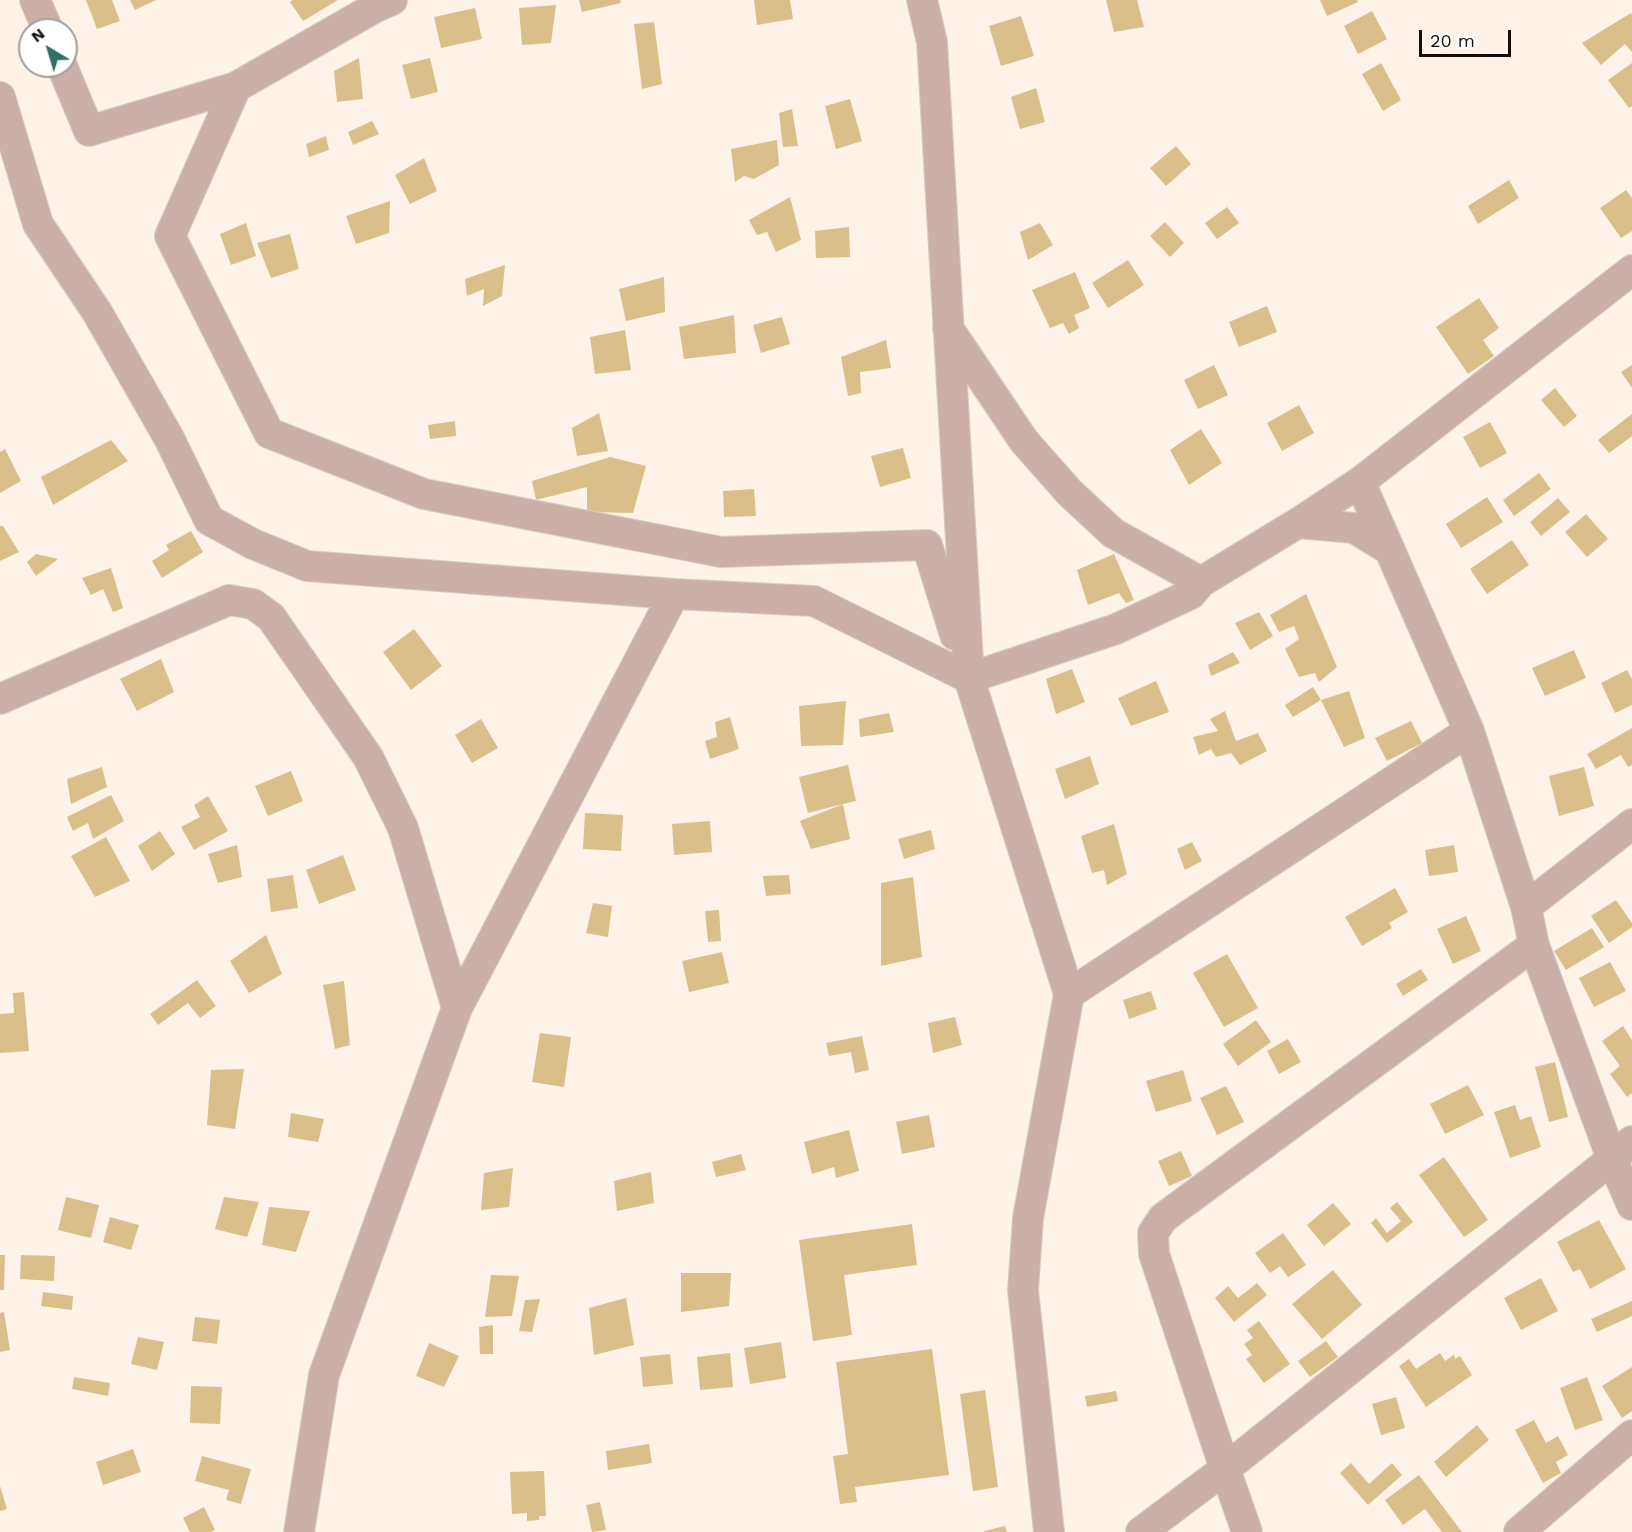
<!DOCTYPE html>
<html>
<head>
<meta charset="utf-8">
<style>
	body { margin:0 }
	#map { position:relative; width:1632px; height:1532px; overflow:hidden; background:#fef2e9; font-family:"Work Sans",sans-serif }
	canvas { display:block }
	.north { position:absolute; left:18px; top:18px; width:60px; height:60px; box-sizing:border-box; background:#fff; border:2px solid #a19f9e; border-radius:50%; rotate:322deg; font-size:16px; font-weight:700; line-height:24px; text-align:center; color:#130f0c }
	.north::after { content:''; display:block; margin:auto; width:21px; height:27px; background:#2d7266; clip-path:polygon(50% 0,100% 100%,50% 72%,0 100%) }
	.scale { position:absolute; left:1419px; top:30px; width:92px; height:27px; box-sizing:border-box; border:3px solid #130f0c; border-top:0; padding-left:8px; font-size:18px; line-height:21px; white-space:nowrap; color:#130f0c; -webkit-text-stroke:4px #fff; paint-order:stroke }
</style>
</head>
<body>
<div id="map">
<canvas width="1632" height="1532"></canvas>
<div class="north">N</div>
<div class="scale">20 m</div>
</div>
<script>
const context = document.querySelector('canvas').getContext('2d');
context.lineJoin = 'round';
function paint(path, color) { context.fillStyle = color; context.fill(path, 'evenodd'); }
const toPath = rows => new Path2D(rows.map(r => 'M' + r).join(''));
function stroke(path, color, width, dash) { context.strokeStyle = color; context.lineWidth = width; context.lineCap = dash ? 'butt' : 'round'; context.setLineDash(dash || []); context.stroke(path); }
paint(toPath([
	[86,0,112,0,120,21,97,29],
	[130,0,156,0,135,10],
	[293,0,338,0,303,21,290,2],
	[579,0,620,0,621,3,582,12],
	[754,0,790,0,793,19,757,25],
	[1106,0,1137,0,1144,27,1114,32],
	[1320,0,1357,0,1358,2,1327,16],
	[556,5,551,43,522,45,519,8],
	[475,8,482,39,441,48,434,17],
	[1372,11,1387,39,1358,54,1344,26],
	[1631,13,1632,15,1632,52,1625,44,1601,65,1582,43],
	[1021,16,1034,56,1001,66,989,26],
	[654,22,662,84,642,89,634,24],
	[359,58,363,99,337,102,334,71],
	[430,58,438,92,411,99,402,65],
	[1381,63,1401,100,1383,111,1362,74],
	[1632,63,1632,106,1629,108,1608,80],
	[1036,88,1045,122,1020,129,1011,97],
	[850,99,862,141,836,149,825,106],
	[792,109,798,146,783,147,779,113],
	[372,121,379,134,353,145,348,132],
	[326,136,329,150,309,157,306,144],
	[777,140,779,165,754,179,744,176,735,182,731,149],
	[1176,146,1191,164,1166,186,1150,168],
	[424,158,437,191,410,204,395,175],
	[1509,180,1519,198,1478,224,1468,206],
	[1626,190,1632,198,1632,231,1621,238,1600,208],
	[790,197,801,240,776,252,767,232,757,235,749,220],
	[390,201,389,233,356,244,346,216],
	[1227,207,1239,223,1217,239,1205,223],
	[1165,222,1184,243,1170,257,1150,236],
	[246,223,256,256,231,265,220,234],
	[1040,223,1053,245,1028,260,1020,232],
	[849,227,850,257,816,258,815,231],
	[290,234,299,269,271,278,257,243],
	[1128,260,1144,285,1108,308,1092,283],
	[505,265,502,296,483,306,484,289,467,296,465,279],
	[1075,272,1090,308,1074,315,1079,328,1069,334,1063,323,1050,328,1032,290],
	[664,277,665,312,626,321,619,289],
	[1479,298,1499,328,1483,340,1494,356,1468,374,1436,327],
	[1267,306,1277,332,1239,347,1229,322],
	[734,315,736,353,684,359,679,327],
	[782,317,790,344,761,353,753,325],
	[625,330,631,370,595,374,590,337],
	[886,340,891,368,860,372,861,393,848,396,841,357],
	[1214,365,1228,395,1198,409,1184,380],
	[1632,365,1632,388,1621,372],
	[1555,388,1577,416,1564,427,1541,400],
	[1299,405,1314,433,1282,451,1267,423],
	[599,413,608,451,577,456,572,428],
	[1632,414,1632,436,1609,453,1598,440],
	[455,421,456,436,430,439,428,425],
	[1490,422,1507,453,1480,468,1463,437],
	[1201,429,1222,463,1189,485,1170,450],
	[111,440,128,461,53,505,41,477],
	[903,448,911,478,880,487,871,456],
	[5,449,21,481,0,493,0,452],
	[610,457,646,466,633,513,587,512,587,487,536,500,532,481],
	[1539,473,1551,489,1514,516,1503,500],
	[754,489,756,516,724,517,723,491],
	[1487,497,1503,522,1461,548,1446,524],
	[1558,498,1570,512,1541,536,1530,522],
	[1586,514,1608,539,1587,557,1565,532],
	[0,526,3,526,19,552,0,561],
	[191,531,203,552,162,578,152,561,169,550,166,545],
	[1512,540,1529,565,1487,594,1470,569],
	[36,554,58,559,36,576,27,562],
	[1114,554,1134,600,1126,603,1119,593,1088,605,1077,570],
	[111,568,123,608,113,612,103,589,91,595,82,578],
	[1306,594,1337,667,1319,682,1315,673,1299,677,1285,649,1299,639,1294,626,1279,632,1270,615],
	[1259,612,1273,636,1250,650,1235,623],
	[414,629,442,666,411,690,383,652],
	[1574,650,1586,678,1545,696,1532,668],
	[1233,652,1240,663,1211,676,1208,665],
	[161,659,174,692,137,711,120,679],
	[1072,669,1085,702,1056,714,1046,679],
	[1627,670,1632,679,1632,705,1615,713,1601,683],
	[1156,681,1169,712,1131,726,1118,698],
	[1313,687,1321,700,1349,691,1365,738,1344,747,1321,700,1293,717,1285,705],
	[846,701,843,745,801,746,799,706],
	[1225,711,1236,741,1258,733,1267,751,1240,765,1231,753,1216,757,1211,749,1199,755,1193,737,1218,731,1210,719],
	[889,713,894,732,860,737,859,719],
	[730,717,739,749,710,759,705,741,717,737,715,722],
	[481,719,498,748,472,763,455,735],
	[1411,721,1422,743,1387,761,1375,738],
	[1632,728,1632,765,1628,767,1621,755,1596,769,1587,754],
	[1090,756,1099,784,1065,799,1055,769],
	[848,765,856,801,843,804,850,839,811,849,800,821,843,804,808,813,799,777],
	[102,767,107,787,71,804,67,779],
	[1584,767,1594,806,1559,816,1549,776],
	[291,771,303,801,268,816,255,786],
	[111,795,124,821,93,839,88,823,73,831,67,817],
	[208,796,228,831,194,850,181,827,200,817,194,805],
	[585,813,623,815,621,851,583,849],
	[710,821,712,852,674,855,672,824],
	[1114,824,1127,874,1107,885,1104,870,1092,873,1081,836],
	[931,830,935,849,904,859,898,839],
	[160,831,175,854,152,871,138,846],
	[106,837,130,881,95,897,71,856],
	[1192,842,1202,861,1185,870,1177,849],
	[237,845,242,877,218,883,208,854],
	[1454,845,1458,872,1429,876,1425,850],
	[343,855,356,890,319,904,306,870],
	[293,875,298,908,271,912,267,879],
	[789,875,791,894,766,896,763,876],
	[913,877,922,957,881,966,881,883],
	[1395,888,1408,912,1389,923,1392,928,1362,946,1345,917],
	[1616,900,1632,923,1632,927,1609,943,1591,916],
	[593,903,612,906,608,937,586,933],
	[719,910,721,941,708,942,705,911],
	[1466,916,1481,951,1453,964,1437,929],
	[1592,928,1604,947,1566,970,1554,951],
	[266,935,282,974,249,993,230,961],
	[722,952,729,983,689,992,682,961],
	[1227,954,1258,1008,1224,1027,1193,973],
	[1610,962,1626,991,1594,1007,1579,978],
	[1421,969,1428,980,1403,996,1396,984],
	[197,980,216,1006,200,1018,188,1003,158,1025,150,1014],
	[344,981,350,1045,335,1049,323,985],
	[1151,991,1157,1009,1129,1019,1123,1000],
	[24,992,29,1051,0,1053,0,1014,14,1013,13,993],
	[955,1017,962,1045,933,1053,928,1023],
	[1256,1020,1271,1042,1238,1066,1223,1044],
	[1623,1026,1632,1040,1632,1093,1627,1097,1610,1074,1620,1066,1602,1041],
	[540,1033,571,1037,564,1087,532,1082],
	[862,1036,869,1070,855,1073,851,1052,829,1056,826,1043],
	[1288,1039,1301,1062,1279,1074,1267,1051],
	[1555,1062,1568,1117,1549,1122,1535,1067],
	[244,1069,235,1129,207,1125,211,1070],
	[1183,1070,1192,1101,1156,1112,1146,1081],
	[1468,1085,1484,1115,1445,1134,1430,1104],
	[1226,1086,1244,1122,1217,1135,1200,1098],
	[1515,1105,1520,1120,1531,1116,1541,1147,1510,1158,1494,1112],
	[291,1113,324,1119,318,1142,288,1137],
	[929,1115,935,1147,902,1154,896,1122],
	[849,1130,859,1171,836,1178,834,1167,812,1174,804,1142],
	[1181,1151,1192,1176,1169,1186,1158,1161],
	[741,1154,746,1170,716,1177,712,1162],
	[1444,1157,1488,1220,1464,1237,1419,1175],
	[513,1168,509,1207,481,1210,484,1173],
	[651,1172,654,1203,617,1211,614,1181],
	[66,1197,99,1205,91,1238,58,1230],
	[224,1197,259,1202,247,1237,215,1229],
	[1397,1202,1413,1222,1387,1243,1371,1223,1376,1218,1387,1233,1401,1221,1390,1208],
	[1333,1203,1351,1224,1324,1246,1307,1225],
	[269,1207,310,1211,296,1252,262,1245],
	[110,1217,139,1225,131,1250,103,1242],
	[1599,1220,1626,1269,1590,1289,1580,1269,1573,1272,1557,1242],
	[912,1224,917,1265,844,1275,852,1335,813,1341,799,1240],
	[1283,1233,1306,1265,1288,1277,1280,1266,1270,1273,1255,1253],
	[0,1255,5,1255,4,1290,0,1290],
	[21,1255,55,1256,54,1281,20,1279],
	[1333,1270,1362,1305,1322,1339,1292,1304],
	[681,1273,731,1273,729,1306,681,1312],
	[491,1275,519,1276,512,1316,485,1317],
	[1541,1278,1558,1311,1521,1330,1504,1298],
	[1257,1283,1267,1295,1234,1322,1215,1298,1228,1286,1238,1298],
	[43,1292,73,1296,72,1310,41,1306],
	[626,1298,634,1345,594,1355,589,1308],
	[540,1299,532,1332,519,1331,525,1300],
	[1632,1301,1632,1316,1597,1332,1591,1319],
	[4,1312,10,1350,0,1352,0,1313],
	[195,1317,220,1320,217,1344,192,1341],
	[1259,1321,1290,1364,1264,1383,1246,1359,1252,1355,1244,1344,1253,1338,1247,1330],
	[493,1325,493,1354,480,1354,479,1327],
	[138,1337,164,1342,157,1370,131,1364],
	[1326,1341,1338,1357,1310,1377,1298,1361],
	[781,1342,786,1378,750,1384,744,1348],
	[429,1343,459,1356,444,1387,416,1376],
	[932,1349,949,1475,855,1487,857,1502,840,1504,833,1456,848,1454,836,1362],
	[730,1353,733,1387,700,1390,697,1357],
	[1440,1353,1445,1361,1454,1355,1455,1359,1460,1356,1472,1375,1426,1407,1399,1366,1409,1359,1416,1369],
	[670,1354,673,1384,643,1387,640,1357],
	[1632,1367,1632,1411,1622,1418,1602,1386],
	[74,1377,110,1383,108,1396,72,1389],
	[1587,1377,1603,1420,1575,1430,1560,1388],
	[191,1386,222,1387,220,1424,190,1423],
	[985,1390,998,1487,973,1491,960,1394],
	[1116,1391,1118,1401,1087,1407,1085,1396],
	[1396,1397,1405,1428,1381,1435,1372,1404],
	[1534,1420,1546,1443,1558,1436,1568,1455,1556,1462,1561,1473,1543,1483,1515,1430],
	[1477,1425,1489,1440,1446,1477,1434,1462],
	[649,1444,652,1463,608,1470,606,1451],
	[133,1449,141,1472,103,1485,96,1462],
	[202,1456,251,1469,241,1504,226,1500,229,1490,195,1481],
	[1351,1463,1369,1484,1392,1463,1402,1475,1368,1505,1340,1473],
	[544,1471,546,1516,539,1516,539,1520,527,1521,527,1513,512,1514,510,1472],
	[1419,1475,1462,1532,1442,1532,1425,1509,1403,1525,1385,1500],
	[0,1486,7,1509,0,1511],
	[600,1502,606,1530,592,1532,586,1505],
	[204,1507,215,1530,211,1532,190,1532,183,1518],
	[1005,1526,1007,1532,984,1532,984,1531]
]), '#dbbf8a');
const street = toPath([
	[35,0,48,30],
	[922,0,932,42,969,678,1069,994,1028,1218,1023,1290,1049,1532],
	[62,66,89,131,236,87,374,8,392,0],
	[236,87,170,236,269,433,424,494,721,552,927,545,955,635],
	[0,97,38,224,97,312,169,438,209,520,253,544,307,566,674,594,814,601,969,678,1116,629,1191,594,1201,582,1298,523,1360,482,1632,270],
	[948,328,1024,441,1069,492,1113,533,1201,582],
	[1360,482,1469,731,1526,907,1534,945,1612,1159,1632,1205],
	[1298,523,1354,528,1390,550],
	[0,699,229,600,253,604,271,617,368,757,403,828,457,1008],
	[1526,907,1632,824],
	[1069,994,1469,731],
	[299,1532,324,1375,457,1008,674,594],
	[1141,1532,1225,1469,1612,1159,1632,1141],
	[1247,1532,1225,1469,1154,1254,1153,1233,1163,1218,1534,945],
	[1519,1532,1632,1435]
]);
stroke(street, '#d8cec6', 32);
stroke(street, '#ccb0a8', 30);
</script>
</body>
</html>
